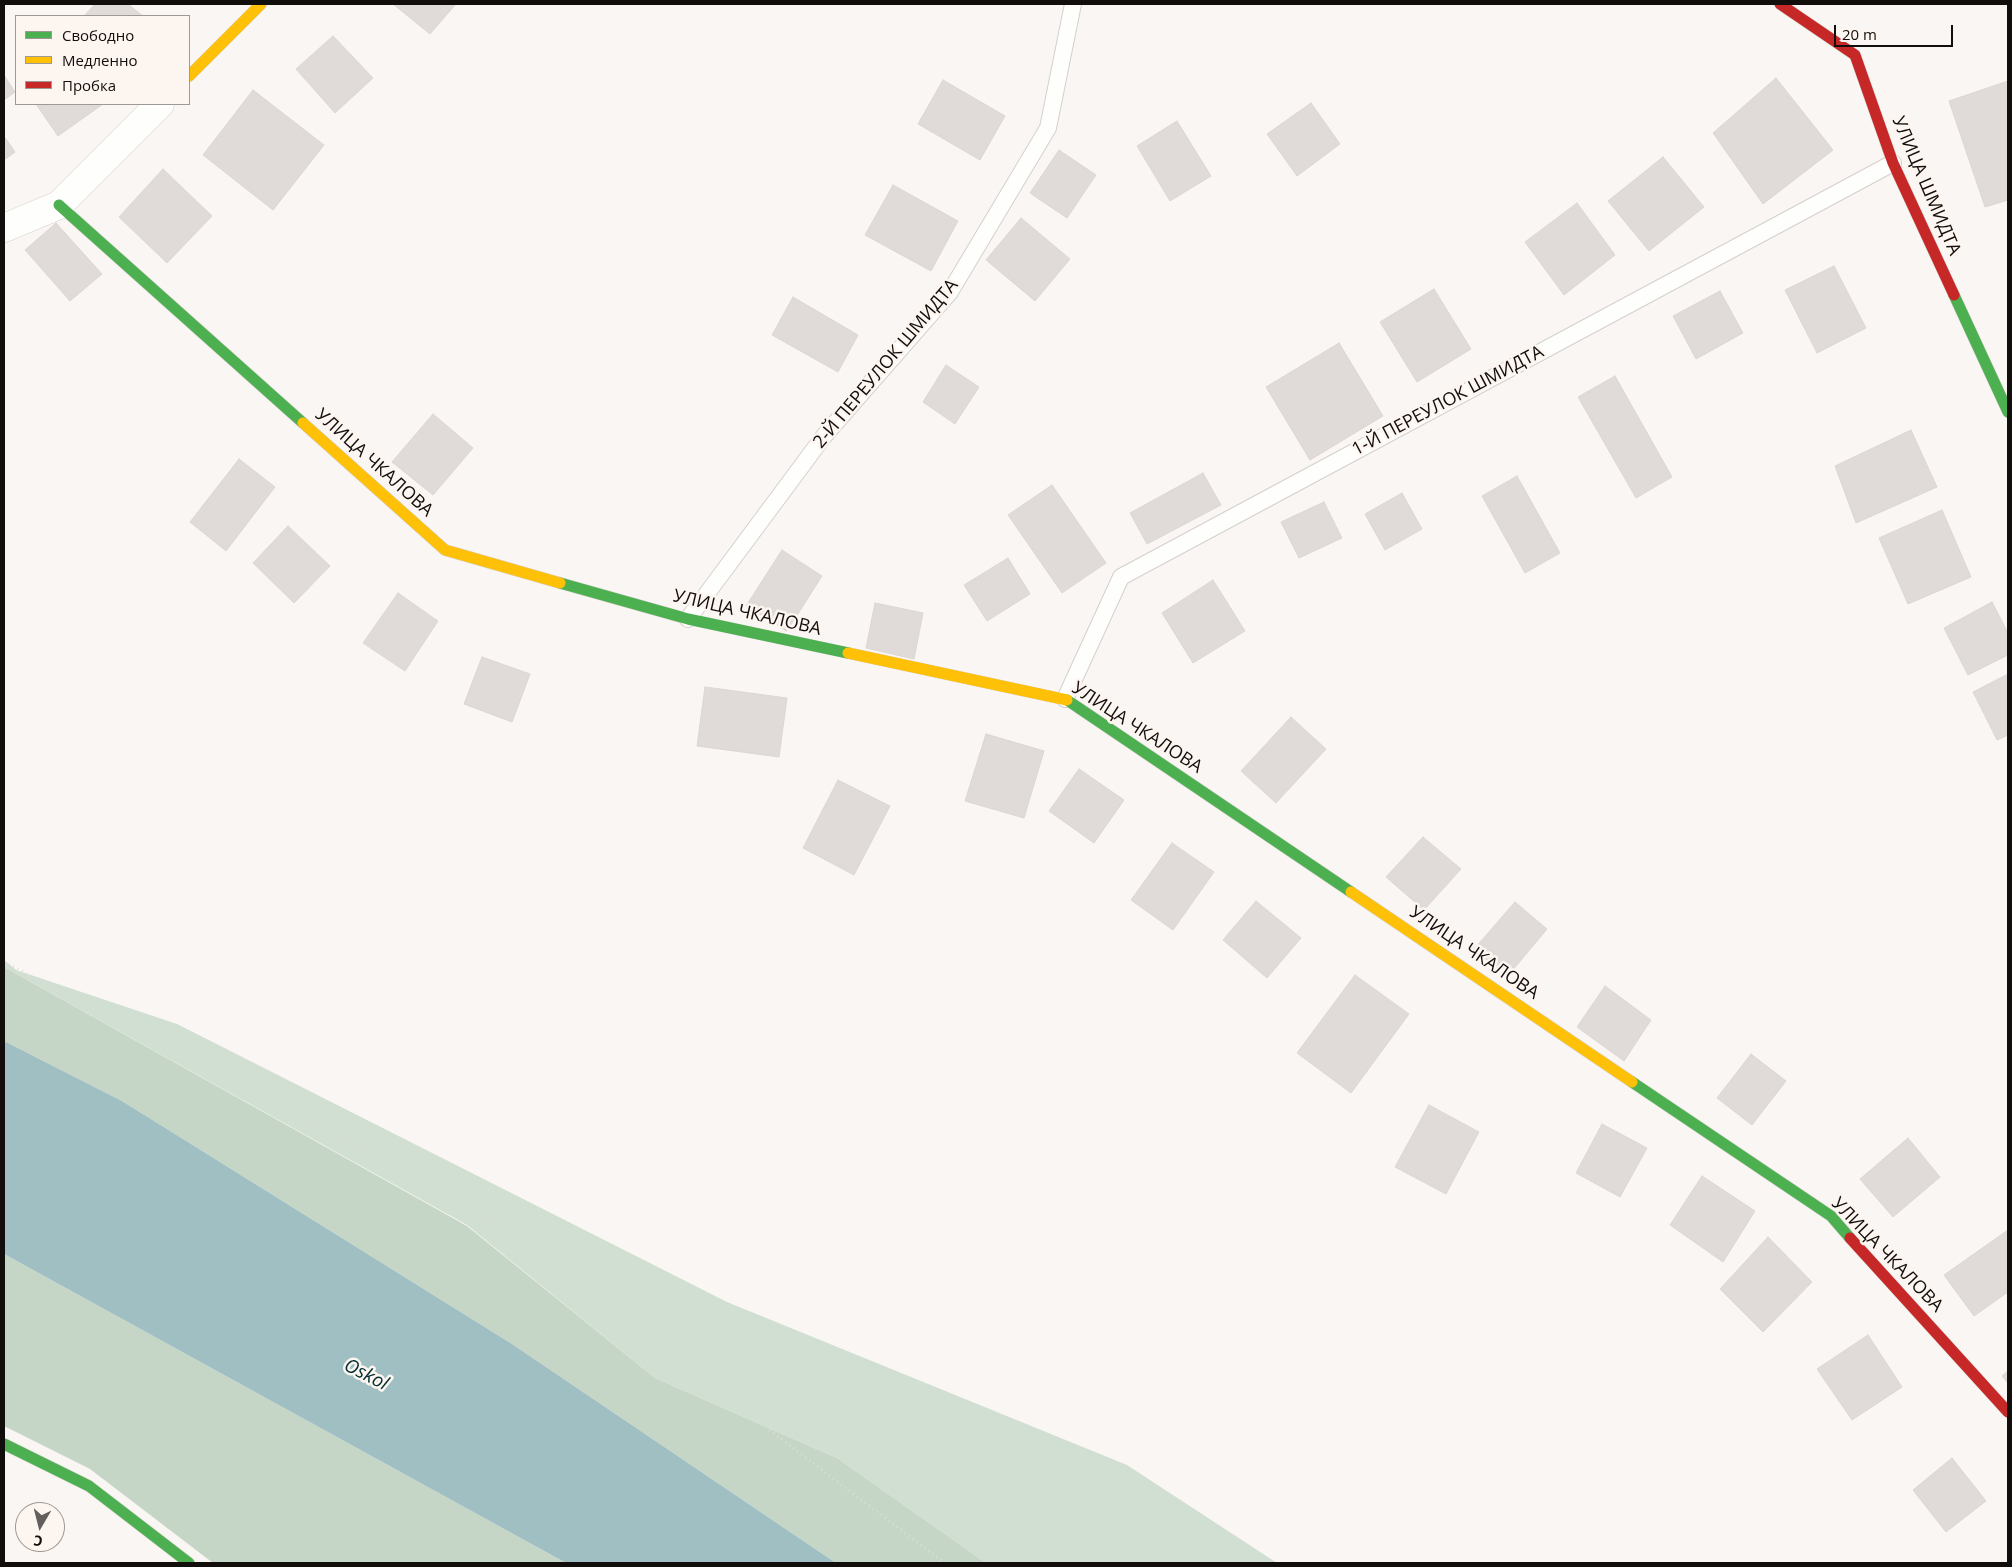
<!DOCTYPE html>
<html>
<head>
<meta charset="utf-8">
<style>
	body { margin:0 }
	#map { position:relative; width:2012px; height:1567px; overflow:hidden; background:#faf6f3; font-family:"Open Sans",sans-serif }
	canvas { display:block }
	.frame { position:absolute; inset:0; border:5px solid #120e0c; pointer-events:none }
	.legend { position:absolute; left:15px; top:15px; width:175px; height:90px; box-sizing:border-box; background:#fdf5f0; border:1px solid #9f9995; margin:0; padding:6px 9px; list-style:none; font-size:15px; color:#120e0c }
	.legend li { display:flex; align-items:center; gap:10px; height:25px }
	.legend b { width:25px; border:1px solid #9f9995 }
	.north { position:absolute; left:15px; top:1502px; width:50px; height:50px; box-sizing:border-box; background:#fdf5f0; border:1px solid #9f9995; border-radius:50%; rotate:188deg; font-size:14px; font-weight:700; line-height:20px; text-align:center; color:#120e0c }
	.north::after { content:''; display:block; margin:auto; width:18px; height:22px; background:#635f5d; clip-path:polygon(50% 0,100% 100%,50% 72%,0 100%) }
	.scale { position:absolute; left:1834px; top:25px; width:119px; height:22px; box-sizing:border-box; border:2px solid #120e0c; border-top:0; padding-left:6px; font-size:15px; line-height:18px; white-space:nowrap; color:#120e0c; -webkit-text-stroke:4px #fdf5f0; paint-order:stroke }
</style>
</head>
<body>
<div id="map">
<canvas width="2012" height="1567"></canvas>
<div class="frame"></div>
<ul class="legend">
<li><b style="height:6px;background:#4caf50"></b>Свободно</li>
<li><b style="height:6px;background:#ffc107"></b>Медленно</li>
<li><b style="height:6px;background:#c62828"></b>Пробка</li>
</ul>
<div class="north">С</div>
<div class="scale">20 m</div>
</div>
<script>
const context = document.querySelector('canvas').getContext('2d');
context.lineJoin = 'round';
function paint(path, color) { context.fillStyle = color; context.fill(path, 'evenodd'); }
const toPath = rows => new Path2D(rows.map(r => 'M' + r).join(''));
function stroke(path, color, width, dash) { context.strokeStyle = color; context.lineWidth = width; context.lineCap = dash ? 'butt' : 'round'; context.setLineDash(dash || []); context.stroke(path); }
function write(font, color, halo, rows, align = 'center') {
  context.font = font + ' "Open Sans",sans-serif'; context.lineWidth = 5; context.setLineDash([]); context.textBaseline = 'middle'; context.strokeStyle = halo; context.fillStyle = color; for (const [text, x, y, turn = 0] of rows) {
    context.save(); context.translate(x, y); context.rotate((+turn || 0) * Math.PI / 180); context.textAlign = isNaN(turn) ? turn : align; if (halo) context.strokeText(text, 0, 0); context.fillText(text, 0, 0); context.restore();
  }
}
paint(toPath([
	[4,960,16,970,177,1024,727,1302,1127,1465,1277,1563,986,1563,837,1458,655,1378,467,1225,4,967]
]), '#d1dfd2');
paint(toPath([
	[4,967,467,1226,655,1378,837,1458,986,1563,836,1563,512,1344,122,1101,4,1041],
	[4,1254,566,1563,213,1563,90,1469,4,1426]
]), '#c5d6c6');
paint(toPath([
	[4,1041,122,1101,512,1344,836,1563,566,1563,4,1254]
]), '#a0bfc3');
const building = toPath([
	[95,4,128,4,143,16,84,16,95,4],
	[393,4,456,4,430,34,393,4],
	[333,36,373,78,335,113,296,69,333,36],
	[4,75,15,92,4,100,4,75],
	[1776,78,1833,150,1763,204,1713,133,1776,78],
	[943,80,1005,116,980,160,918,124,943,80],
	[2008,81,2008,200,1985,207,1949,101,2008,81],
	[253,90,324,145,273,210,203,155,253,90],
	[1311,103,1340,144,1297,176,1267,134,1311,103],
	[36,104,103,104,58,136,36,104],
	[1177,121,1211,176,1170,201,1137,146,1177,121],
	[4,136,15,152,4,160,4,136],
	[1059,150,1096,175,1067,218,1030,193,1059,150],
	[1663,157,1704,207,1649,251,1608,201,1663,157],
	[163,169,212,216,167,263,119,217,163,169],
	[893,185,958,221,931,271,865,235,893,185],
	[1577,203,1615,255,1564,295,1525,242,1577,203],
	[1021,218,1070,259,1035,301,986,260,1021,218],
	[56,223,102,274,70,301,25,250,56,223],
	[1834,266,1866,328,1817,353,1785,290,1834,266],
	[1434,289,1471,349,1417,382,1380,322,1434,289],
	[1720,291,1743,333,1696,359,1673,316,1720,291],
	[793,297,858,335,838,372,772,335,793,297],
	[1339,343,1383,416,1310,460,1266,387,1339,343],
	[946,365,979,387,955,424,923,402,946,365],
	[1615,376,1672,477,1636,498,1578,397,1615,376],
	[433,414,473,448,433,495,392,462,433,414],
	[1911,430,1937,487,1856,523,1835,466,1911,430],
	[239,459,275,487,226,551,190,522,239,459],
	[1203,473,1221,505,1147,544,1130,513,1203,473],
	[1517,476,1560,553,1525,573,1482,496,1517,476],
	[1052,485,1106,563,1062,593,1008,515,1052,485],
	[1402,493,1422,529,1385,550,1365,514,1402,493],
	[1324,502,1342,538,1299,558,1281,522,1324,502],
	[1942,510,1971,577,1908,604,1879,538,1942,510],
	[288,526,330,566,294,603,253,563,288,526],
	[782,550,822,576,787,631,746,606,782,550],
	[1008,558,1030,594,987,621,964,585,1008,558],
	[1213,580,1245,631,1193,663,1162,613,1213,580],
	[398,593,438,621,405,671,363,643,398,593],
	[1992,602,2008,633,2008,655,1968,675,1944,628,1992,602],
	[875,603,923,613,914,659,866,648,875,603],
	[482,657,530,674,512,722,464,704,482,657],
	[2008,674,2008,735,1997,740,1973,692,2008,674],
	[705,687,787,698,779,757,697,746,705,687],
	[1291,717,1326,749,1276,803,1241,771,1291,717],
	[986,734,1044,751,1024,818,965,801,986,734],
	[1079,769,1124,800,1094,843,1049,811,1079,769],
	[838,780,890,806,854,875,803,848,838,780],
	[1423,837,1461,869,1424,910,1386,877,1423,837],
	[1172,843,1214,872,1173,930,1131,900,1172,843],
	[1256,901,1301,938,1267,978,1223,940,1256,901],
	[1515,902,1547,929,1507,977,1474,949,1515,902],
	[1355,975,1409,1014,1351,1093,1297,1053,1355,975],
	[1605,986,1651,1020,1624,1061,1577,1027,1605,986],
	[1751,1054,1786,1081,1752,1125,1717,1098,1751,1054],
	[1429,1105,1479,1132,1446,1194,1395,1167,1429,1105],
	[1602,1124,1647,1148,1620,1197,1576,1173,1602,1124],
	[1908,1138,1940,1177,1893,1217,1860,1179,1908,1138],
	[1702,1176,1755,1211,1723,1262,1670,1225,1702,1176],
	[2008,1230,2008,1292,1974,1316,1944,1275,2008,1230],
	[1768,1237,1812,1282,1763,1332,1720,1289,1768,1237],
	[1868,1335,1902,1387,1852,1420,1817,1369,1868,1335],
	[2008,1371,2008,1383,2002,1376,2008,1371],
	[1952,1458,1986,1501,1946,1532,1913,1490,1952,1458]
]);
paint(building, '#e0dbd9');
stroke(building, '#dbd6d4', 1);
const lane = toPath([
	[688,619,824,436,950,292,1048,128,1073,4],
	[1065,699,1121,577,1893,163]
]);
const street = toPath([
	[4,228,59,205,160,104]
]);
const fast = toPath([
	[59,205,303,423],
	[1954,295,2008,412],
	[560,583,688,619,848,653],
	[1067,700,1351,892],
	[1632,1082,1831,1216,1850,1238],
	[4,1444,89,1486,189,1563]
]);
const slow = toPath([
	[189,76,261,4],
	[303,423,445,550,560,583],
	[848,653,1067,700],
	[1351,892,1632,1082]
]);
const jam = toPath([
	[1780,4,1855,55,1893,163,1954,295],
	[1850,1238,2008,1412]
]);
stroke(lane, '#d4d0cd', 18);
stroke(street, '#d4d0cd', 29);
stroke(fast, '#d4d0cd', 12);
stroke(slow, '#d4d0cd', 12);
stroke(jam, '#d4d0cd', 12);
stroke(toPath([
	[4,962,397,1168,504,1228,641,1326,764,1426,945,1563]
]), '#dddcda', 3, [1, 4]);
stroke(lane, '#fefefd', 16);
stroke(street, '#fefefd', 28);
stroke(fast, '#4caf50', 11);
stroke(slow, '#ffc107', 11);
stroke(jam, '#c62828', 11);
write('18px', '#120e0c', '#fdf5f0', [
	["УЛИЦА ШМИДТА",1926,186,67],
	["2-Й ПЕРЕУЛОК ШМИДТА",886,364,-50],
	["1-Й ПЕРЕУЛОК ШМИДТА",1448,401,-28],
	["УЛИЦА ЧКАЛОВА",374,463,42],
	["УЛИЦА ЧКАЛОВА",747,613,13],
	["УЛИЦА ЧКАЛОВА",1137,728,33],
	["УЛИЦА ЧКАЛОВА",1474,953,34],
	["УЛИЦА ЧКАЛОВА",1887,1255,46]
]);
write('italic 19px', '#013135', '#fdf5f0', [
	["Oskol",366,1375,27]
]);
</script>
</body>
</html>
